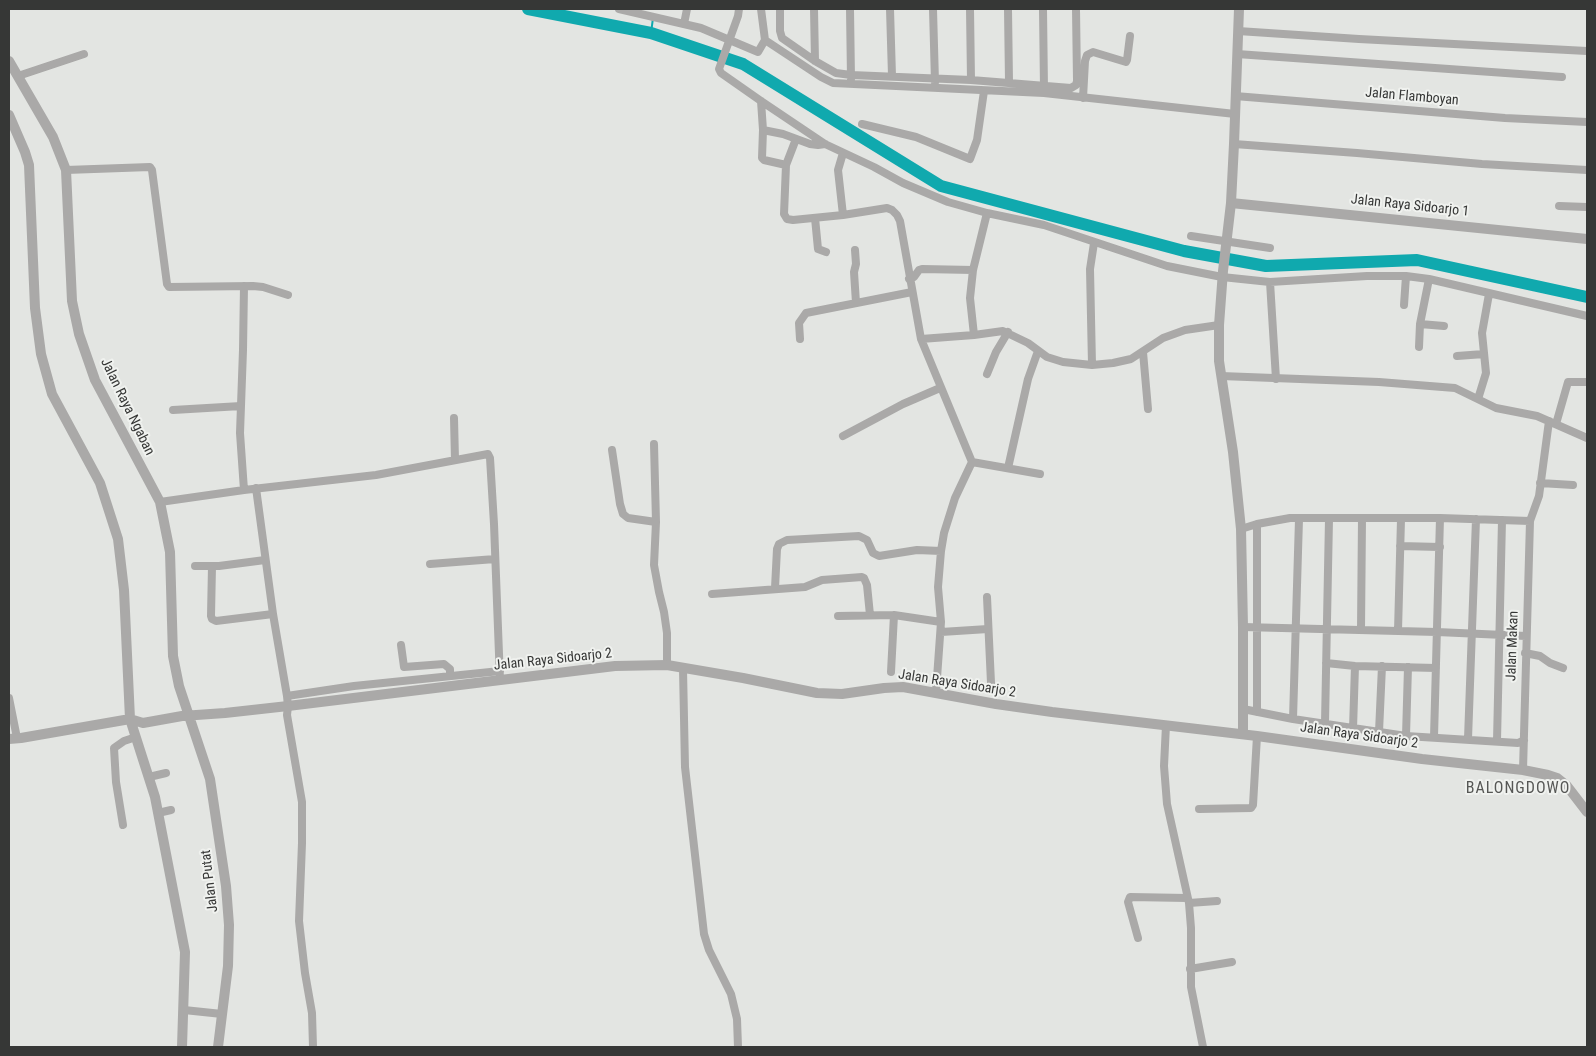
<!DOCTYPE html>
<html>
<head>
<meta charset="utf-8">
<style>
	body { margin:0 }
	#map { position:relative; width:1596px; height:1056px; overflow:hidden; background:#e3e5e2; font-family:"Roboto Condensed",sans-serif }
	canvas { display:block }
	.frame { position:absolute; inset:0; border:10px solid #363736; pointer-events:none }
</style>
</head>
<body>
<div id="map">
<canvas width="1596" height="1056"></canvas>
<div class="frame"></div>
</div>
<script>
const context = document.querySelector('canvas').getContext('2d');
context.lineJoin = 'round';
const toPath = rows => new Path2D(rows.map(r => 'M' + r).join(''));
function stroke(path, color, width, dash) { context.strokeStyle = color; context.lineWidth = width; context.lineCap = dash ? 'butt' : 'round'; context.setLineDash(dash || []); context.stroke(path); }
function write(font, color, halo, rows, align = 'center') {
  context.font = font + ' "Roboto Condensed",sans-serif'; context.lineWidth = 4; context.setLineDash([]); context.textBaseline = 'middle'; context.strokeStyle = halo; context.fillStyle = color; for (const [text, x, y, turn = 0] of rows) {
    context.save(); context.translate(x, y); context.rotate((+turn || 0) * Math.PI / 180); context.textAlign = isNaN(turn) ? turn : align; if (halo) context.strokeText(text, 0, 0); context.fillText(text, 0, 0); context.restore();
  }
}
stroke(toPath([
	[651,33,653,18]
]), '#10a9ae', 2);
stroke(toPath([
	[528,9,651,33,743,64,941,186,1184,251,1266,266,1417,260,1587,297]
]), '#10a9ae', 12);
stroke(toPath([
	[619,9,701,28,758,52,765,40,761,9],
	[739,9,738,16,719,69,721,73,761,101,825,144,874,167,903,183,948,202,987,213,1044,225,1167,266,1222,277,1270,282,1367,276,1406,276,1429,279,1587,316],
	[780,9,780,31,782,38,815,61,836,73,851,75,971,80,1071,88,1076,85,1077,81,1076,9],
	[814,9,815,61],
	[850,9,851,79],
	[890,9,892,76],
	[933,9,935,82],
	[970,9,971,80],
	[1008,9,1009,82],
	[1043,9,1044,89],
	[684,24,687,9],
	[1238,31,1359,39,1587,51],
	[765,40,821,77,833,83,1044,93,1235,114],
	[1237,54,1562,77],
	[18,76,84,54],
	[1235,96,1505,118,1587,122],
	[1083,98,1085,61,1087,55,1093,52,1126,62,1127,60,1130,36],
	[761,101,763,130,762,158,764,160,786,165],
	[862,124,916,137,970,159,977,140,984,91],
	[763,130,783,134,810,144,818,145,825,144],
	[796,139,786,165,784,214,787,219,793,220,843,215,887,208,892,210,897,215,900,221,921,339,972,462,955,498,944,533,941,551,938,587,941,622,936,692],
	[1234,144,1357,153,1482,164,1587,170],
	[66,170,150,167,152,170,167,284,169,287,253,286,263,287,288,295],
	[1559,206,1587,207],
	[843,215,838,170,843,153],
	[815,218,818,249,826,252],
	[1191,236,1270,248],
	[855,250,856,264,854,272,856,303],
	[909,279,914,277,919,270,922,269,973,270],
	[1270,282,1276,379],
	[1404,305,1406,276],
	[1420,324,1444,326],
	[974,335,970,298,973,270,987,213],
	[800,339,799,323,806,313,912,292],
	[921,339,974,335,1003,331,1028,343,1047,357,1063,362,1092,365,1113,363,1131,359,1163,338,1185,330,1219,325],
	[1419,347,1420,324,1429,279],
	[1143,352,1148,409],
	[1457,356,1484,354],
	[1092,365,1090,269,1094,243],
	[987,374,996,352,1008,332],
	[1221,376,1379,382,1455,388,1496,408,1537,416,1587,438],
	[1478,399,1486,373,1482,333,1489,294],
	[173,410,241,406],
	[454,418,455,460],
	[1556,424,1568,382,1587,382],
	[843,436,903,404,940,388],
	[654,444,656,522,654,565,659,592,664,612,667,633,667,665],
	[612,450,620,504,623,514,628,518,656,522],
	[972,462,1040,474],
	[1008,468,1028,379,1038,351],
	[1540,483,1573,485],
	[256,488,273,614,287,696,288,706,287,715,302,802,302,843,299,921,305,973,312,1013,313,1047],
	[244,490,240,433,243,350,244,286],
	[160,502,244,490,376,475,488,454,490,458,494,524,500,680],
	[1257,524,1257,712],
	[1241,529,1257,524,1290,518,1440,518,1530,521],
	[1400,546,1440,547],
	[430,564,495,559],
	[195,566,219,566,265,560],
	[212,566,211,616,212,619,216,621,273,614],
	[775,588,777,549,779,544,787,540,859,536,867,540,873,553,879,556,917,550,941,551],
	[712,594,805,587,822,580,862,577,864,578,867,585,870,615],
	[987,597,991,683],
	[894,615,941,622],
	[838,616,894,615,891,672],
	[1243,627,1437,632,1526,636],
	[1361,630,1362,518],
	[1398,631,1401,519],
	[941,632,988,629],
	[401,645,404,667,444,664,450,669,450,676],
	[1525,653,1540,656,1550,663,1563,668],
	[1326,663,1355,666,1436,668],
	[683,669,685,767,704,934,709,950,731,994,737,1019,738,1047],
	[287,696,354,686,500,671],
	[9,698,17,738],
	[1243,709,1293,719,1406,736,1518,743,1524,740],
	[1293,719,1299,519],
	[1325,723,1329,519],
	[1166,725,1164,766,1167,804,1189,903,1191,928,1191,987,1203,1047],
	[1353,729,1355,666],
	[1379,732,1382,666],
	[1406,736,1408,667],
	[1434,737,1440,518],
	[1468,739,1476,519],
	[1497,741,1502,520],
	[1523,770,1530,521,1539,496,1549,421],
	[149,777,166,773],
	[1199,809,1251,808,1253,805,1257,736],
	[158,813,171,810],
	[123,825,116,782,114,748,124,741,136,737],
	[1189,903,1217,901],
	[1138,938,1128,902,1130,897,1187,898],
	[1190,969,1232,962],
	[184,1010,222,1014]
]), '#aaa9a8', 8);
stroke(toPath([
	[1239,9,1234,144,1231,203,1223,271,1219,325,1219,361,1233,452,1241,529,1243,627,1243,734],
	[9,61,53,137,66,170,72,301,79,334,95,380,160,502,170,552,173,656,179,686,210,779,226,886,229,925,228,966,218,1047],
	[9,115,25,152,29,165,35,308,41,354,52,394,100,483,118,539,124,590,130,719,155,797,185,952,182,1047],
	[1231,203,1587,239],
	[9,739,21,738,130,719,143,723,182,716,225,713,288,706,615,666,667,665,743,678,817,693,842,694,884,688,903,687,996,704,1052,712,1257,736,1422,759,1523,770,1548,775,1557,778,1567,786,1587,812]
]), '#aaa9a8', 10);
write('14px', '#363736', '#f0f2ef', [
	["Jalan Flamboyan",1412,97,5],
	["Jalan Raya Sidoarjo 1",1410,206,6],
	["Jalan Raya Ngaban",127,407,64],
	["Jalan Makan",1513,646,-88],
	["Jalan Raya Sidoarjo 2",553,660,-6],
	["Jalan Raya Sidoarjo 2",957,684,9],
	["Jalan Raya Sidoarjo 2",1359,736,8],
	["Jalan Putat",210,881,-97]
]);
context.letterSpacing = '1px';
write('16px', '#565755', '#f0f2ef', [
	["BALONGDOWO",1518,789]
]);
context.letterSpacing = '0px';
</script>
</body>
</html>
